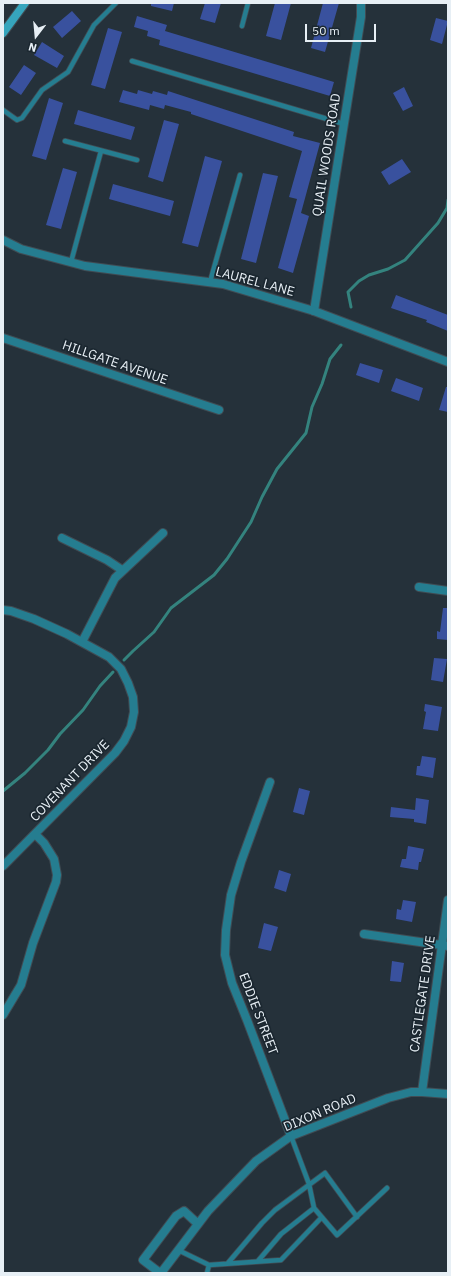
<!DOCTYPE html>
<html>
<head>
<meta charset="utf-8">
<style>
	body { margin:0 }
	#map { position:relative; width:451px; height:1276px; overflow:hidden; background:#25313a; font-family:"IBM Plex Sans",sans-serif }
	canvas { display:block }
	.frame { position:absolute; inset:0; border:4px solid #e7eff5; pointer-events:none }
	.north { position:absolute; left:16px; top:16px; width:40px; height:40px; -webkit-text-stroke:3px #1b2730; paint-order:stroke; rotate:196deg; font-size:11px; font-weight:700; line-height:16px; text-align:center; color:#e7eff5 }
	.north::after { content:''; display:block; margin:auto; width:14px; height:18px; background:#e7eff5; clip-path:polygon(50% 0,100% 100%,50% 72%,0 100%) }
	.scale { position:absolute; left:305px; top:24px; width:71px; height:18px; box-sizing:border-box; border:2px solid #e7eff5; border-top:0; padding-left:5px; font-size:12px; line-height:14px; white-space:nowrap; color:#e7eff5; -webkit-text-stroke:3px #1b2730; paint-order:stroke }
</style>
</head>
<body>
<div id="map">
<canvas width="451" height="1276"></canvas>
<div class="frame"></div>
<div class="north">N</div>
<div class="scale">50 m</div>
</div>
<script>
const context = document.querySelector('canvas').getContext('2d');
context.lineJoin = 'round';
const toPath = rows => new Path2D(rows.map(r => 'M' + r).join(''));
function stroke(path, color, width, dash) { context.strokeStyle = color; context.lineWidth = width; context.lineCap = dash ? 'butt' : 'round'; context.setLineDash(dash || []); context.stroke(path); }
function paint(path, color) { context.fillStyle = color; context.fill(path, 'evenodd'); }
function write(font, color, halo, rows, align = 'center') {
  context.font = font + ' "IBM Plex Sans",sans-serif'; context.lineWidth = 3.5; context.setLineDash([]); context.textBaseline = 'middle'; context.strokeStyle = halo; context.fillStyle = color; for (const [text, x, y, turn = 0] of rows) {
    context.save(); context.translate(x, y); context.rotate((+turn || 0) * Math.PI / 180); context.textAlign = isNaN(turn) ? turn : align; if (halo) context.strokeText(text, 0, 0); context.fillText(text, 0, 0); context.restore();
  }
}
stroke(toPath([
	[351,307,348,292,359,281,369,275,388,269,405,260,438,223,447,208,448,200],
	[124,660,133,651,154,632,171,608,214,575,227,559,251,522,262,497,277,469,306,433,312,407,322,384,330,359,341,345],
	[3,791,25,773,48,750,60,734,83,710,100,686,113,672]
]), '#34837e', 3);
paint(toPath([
	[151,3,174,3,172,11,151,6],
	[205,3,221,3,215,23,200,19],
	[275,3,291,3,281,40,266,36],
	[323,3,339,3,325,52,311,48],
	[72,11,81,21,62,38,53,27],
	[137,16,167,25,165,31,334,82,330,96,159,45,160,40,147,36,148,31,134,27],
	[436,18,448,21,442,44,430,40],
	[108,28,122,32,105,89,91,85],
	[42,42,64,56,57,68,34,55],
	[24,65,36,73,21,95,9,87],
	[404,87,413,106,403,111,393,93],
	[123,90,137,94,138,90,152,94,153,91,167,95,168,91,294,132,293,136,320,143,301,213,309,216,293,273,278,268,297,199,289,197,302,151,191,114,191,112,165,105,164,109,150,105,149,110,119,102],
	[49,98,63,103,46,160,32,156],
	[78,110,135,127,131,140,74,124],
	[164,120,179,124,163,182,148,177],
	[205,156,222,161,198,247,182,243],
	[402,159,411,172,389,185,381,172],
	[63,168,77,172,61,229,46,225],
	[263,173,278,176,256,263,241,259],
	[113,184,174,201,170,216,109,199],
	[396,295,448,315,448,331,426,322,427,320,391,308],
	[360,363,383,370,379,383,356,375],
	[396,378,423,388,419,401,391,391],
	[446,387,448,387,448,412,439,410],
	[443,608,448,608,448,640,437,639,437,631,440,632],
	[434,658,447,659,443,682,431,680],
	[425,704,442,707,438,731,423,729,426,712,424,711],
	[422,756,436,758,433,778,416,775,417,766,420,766],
	[299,788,310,791,304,815,293,812],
	[416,798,429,800,426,824,414,822,414,819,390,817,391,807,415,810],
	[408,846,424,849,421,862,419,862,418,870,400,867,402,859,406,859],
	[279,870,291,874,286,892,274,888],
	[403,900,416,902,412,922,396,919,397,909,401,910],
	[264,923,278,927,271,951,258,948],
	[392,961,404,963,401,982,390,981]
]), '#39519e');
const service = toPath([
	[242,26,248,3],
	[132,61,344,124],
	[3,110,17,120,22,118,42,90,68,72,94,25,116,3],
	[65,141,137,160],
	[71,262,101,151],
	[210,282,240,175],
	[291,1136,309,1184,314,1208,337,1235,387,1188],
	[178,1250,209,1265,281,1260,321,1218],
	[258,1261,281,1234,314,1208],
	[228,1263,262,1223,275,1210,325,1173,357,1217],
	[207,1273,209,1265]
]);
const minor = toPath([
	[314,311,361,17,361,3],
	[3,338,219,410],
	[62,538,107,560,122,570],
	[419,587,448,591],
	[3,610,11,611,34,619,67,634,109,657,121,669,128,683,133,697,134,712,131,727,124,741,115,753,3,866],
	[82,642,115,578,163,533],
	[270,782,241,862,231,895,226,930,225,955,232,983,247,1020,291,1136],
	[364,934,448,946],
	[3,1015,21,985,33,943,56,882,57,875,54,859,44,843,35,834],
	[422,1092,448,900],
	[160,1273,143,1260,176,1216,184,1211,198,1224],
	[161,1273,208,1211,256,1161,291,1136,388,1098,411,1092,422,1092,448,1094]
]);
const tertiary = toPath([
	[3,240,21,249,85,266,223,284,314,311,448,362]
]);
const secondary = toPath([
	[3,33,25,3]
]);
stroke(service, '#404c54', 6);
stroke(minor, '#404c54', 10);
stroke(tertiary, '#404c54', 10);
stroke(secondary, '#404c54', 10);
stroke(service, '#257d90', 4.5);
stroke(minor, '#257d90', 8);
stroke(tertiary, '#257d90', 8);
stroke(secondary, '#36a5bd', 8);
write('13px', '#e7eff5', '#1b2730', [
	["QUAIL WOODS ROAD",327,155,-81],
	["LAUREL LANE",255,282,15],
	["HILLGATE AVENUE",115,363,19],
	["COVENANT DRIVE",70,781,-46],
	["CASTLEGATE DRIVE",423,994,-82],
	["EDDIE STREET",258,1014,69],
	["DIXON ROAD",320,1113,-23]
]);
</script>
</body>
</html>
